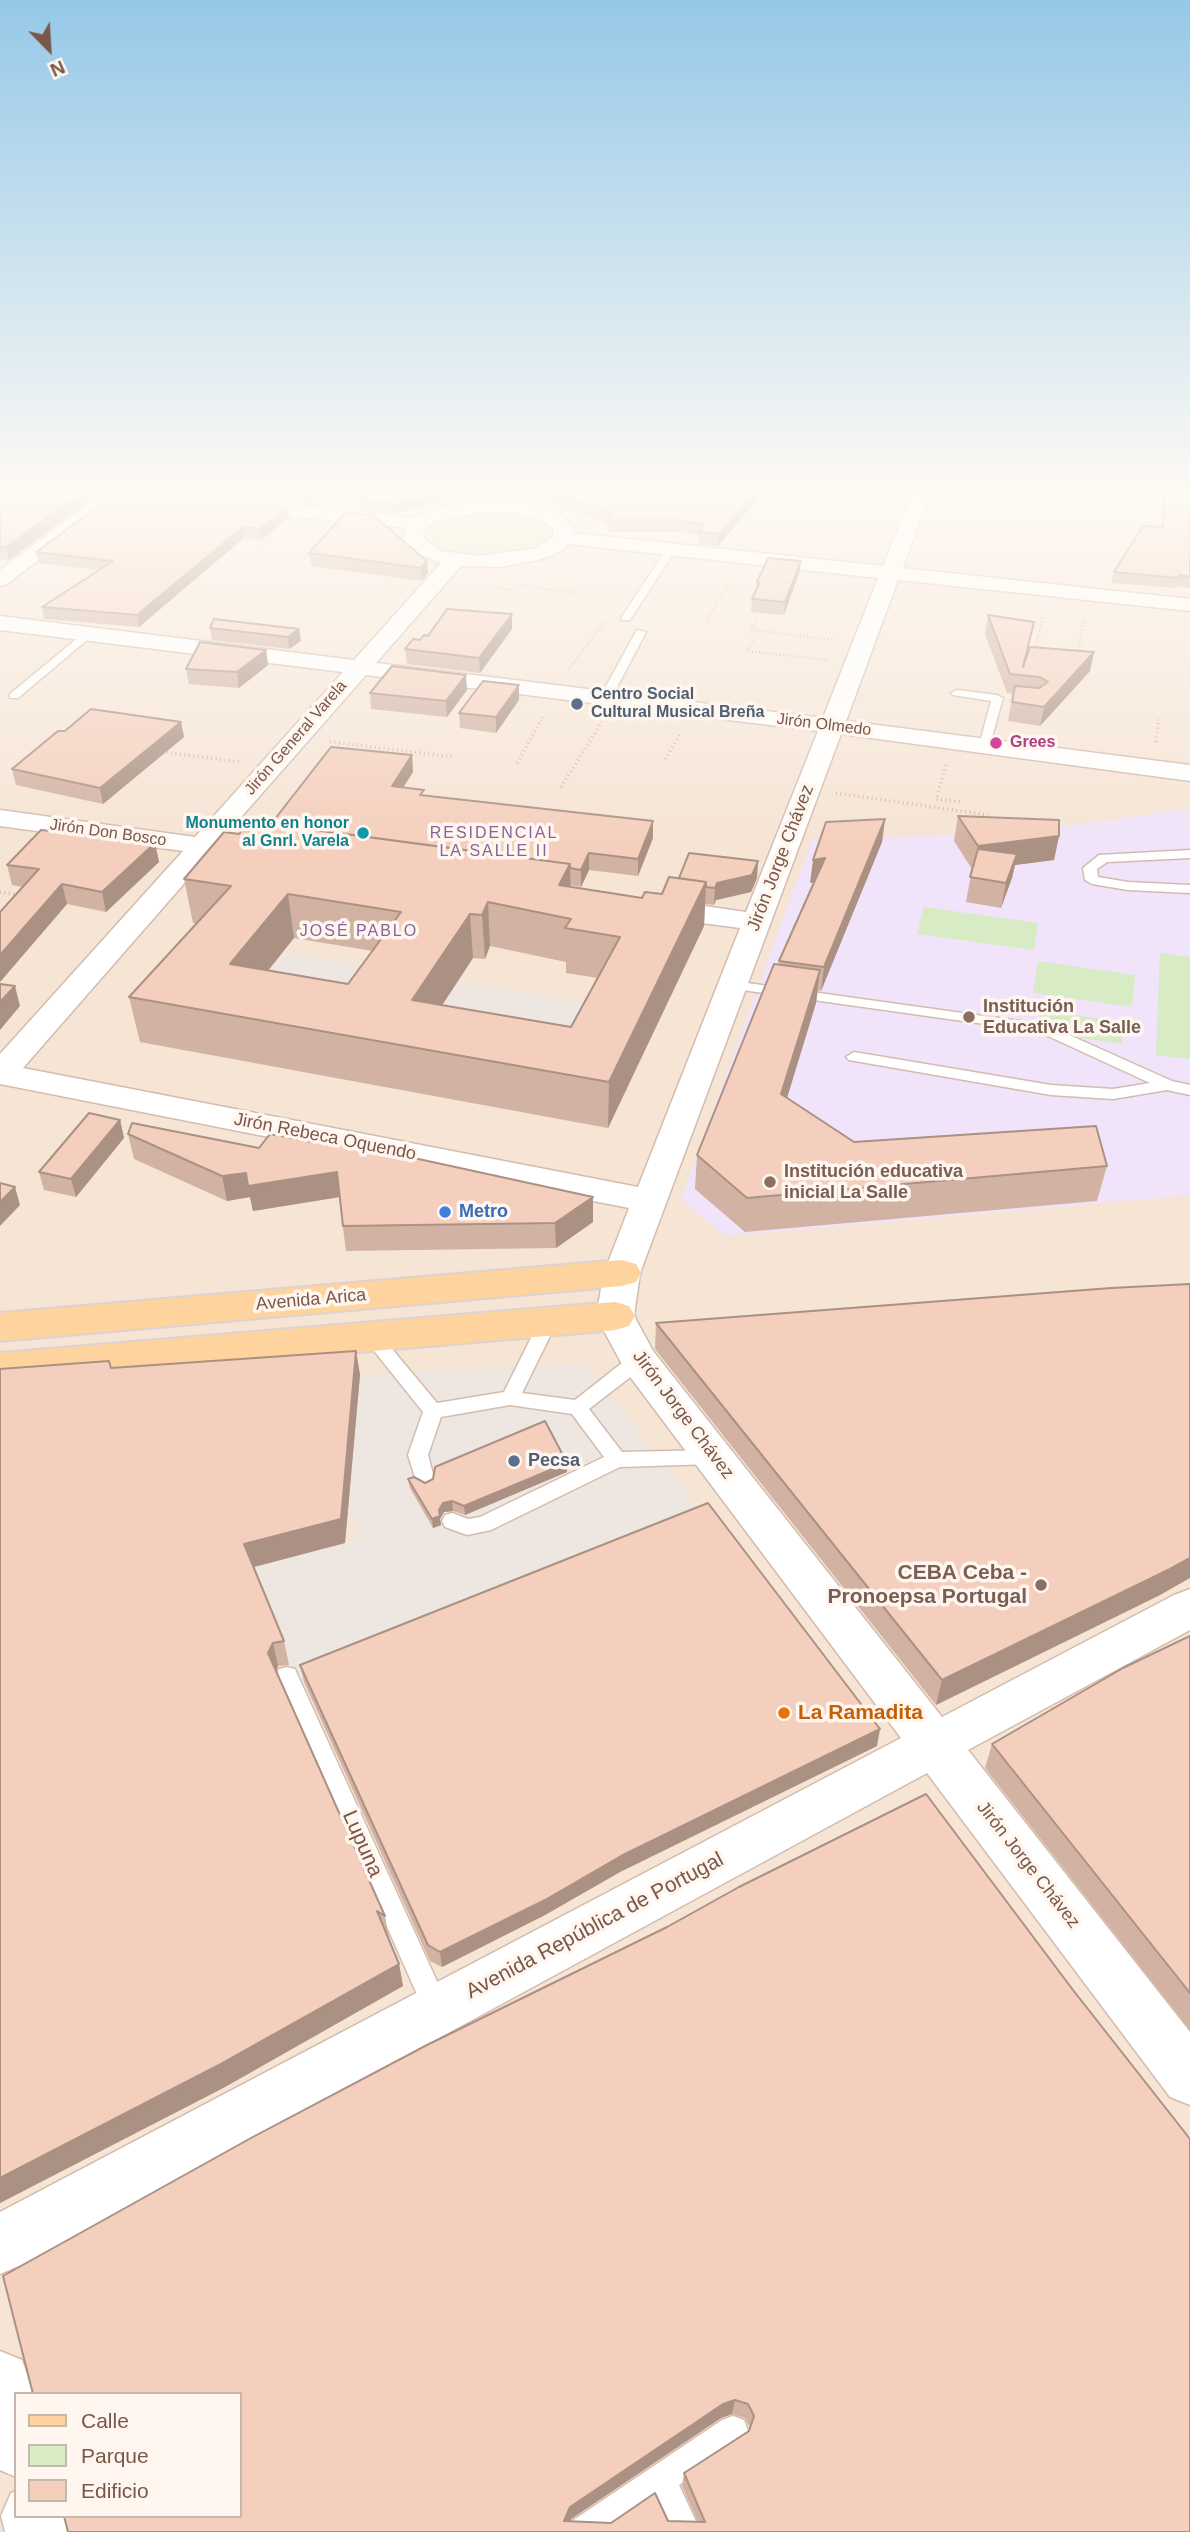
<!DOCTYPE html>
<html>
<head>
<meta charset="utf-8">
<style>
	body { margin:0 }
	#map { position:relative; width:1190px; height:2532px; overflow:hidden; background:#fdf3e7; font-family:Helvetica,sans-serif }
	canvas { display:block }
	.legend { position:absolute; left:14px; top:2392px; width:228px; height:126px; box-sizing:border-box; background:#fff7ef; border:2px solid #c9b7ad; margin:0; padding:9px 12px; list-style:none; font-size:21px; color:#795749 }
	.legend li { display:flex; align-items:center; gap:14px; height:35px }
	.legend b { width:35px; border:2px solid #c9b7ad }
	.north { position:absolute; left:14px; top:14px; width:70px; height:70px; -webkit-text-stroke:5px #fff7ef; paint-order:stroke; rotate:156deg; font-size:19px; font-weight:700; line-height:28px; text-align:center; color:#795749 }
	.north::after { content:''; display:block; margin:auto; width:24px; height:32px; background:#795749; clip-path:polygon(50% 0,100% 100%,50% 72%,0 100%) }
</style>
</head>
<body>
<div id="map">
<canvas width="1190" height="2532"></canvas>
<ul class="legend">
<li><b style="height:9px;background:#ffd39d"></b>Calle</li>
<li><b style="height:19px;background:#d7ecc4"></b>Parque</li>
<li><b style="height:19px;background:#f4cfbd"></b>Edificio</li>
</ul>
<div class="north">N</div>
</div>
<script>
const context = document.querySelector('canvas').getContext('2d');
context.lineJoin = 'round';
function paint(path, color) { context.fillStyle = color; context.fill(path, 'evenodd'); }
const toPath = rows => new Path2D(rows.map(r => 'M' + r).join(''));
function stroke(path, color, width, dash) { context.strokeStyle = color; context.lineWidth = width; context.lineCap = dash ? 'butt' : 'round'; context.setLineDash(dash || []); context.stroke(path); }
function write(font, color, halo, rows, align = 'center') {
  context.font = font + ' Helvetica,sans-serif'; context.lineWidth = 7; context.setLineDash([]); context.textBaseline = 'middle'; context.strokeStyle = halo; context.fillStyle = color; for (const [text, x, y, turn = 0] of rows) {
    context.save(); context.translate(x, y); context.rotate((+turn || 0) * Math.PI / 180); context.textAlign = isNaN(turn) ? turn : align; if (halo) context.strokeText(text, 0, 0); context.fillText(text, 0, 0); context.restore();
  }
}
paint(toPath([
	[0,491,1190,491,1190,2532,0,2532],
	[16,2394,240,2394,240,2516,16,2516]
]), '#f6e4d5');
paint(toPath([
	[282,952,606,1006,593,1031,443,1003,264,975],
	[585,1363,707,1520,301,1683,281,1646,250,1568,360,1539,348,1510,360,1375]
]), '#eee6e1');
paint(toPath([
	[1190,809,1190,1195,725,1236,681,1199,812,840,1016,833]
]), '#f0e3fa');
paint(toPath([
	[502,512,537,519,549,527,552,533,549,539,529,551,491,556,449,551,434,544,429,536,435,525,452,518,478,513],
	[924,907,1038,923,1034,950,917,934],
	[1160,953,1190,957,1190,1059,1156,1055],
	[1038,961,1135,975,1132,1007,1033,993],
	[1041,1010,1123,1022,1122,1044,1039,1032]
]), '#d7ecc4');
const lane = toPath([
	[668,547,676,549,630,620,622,620,621,618,668,547],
	[637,630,646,632,612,697,602,699,600,697,637,630],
	[85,632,94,634,18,698,10,698,10,694,85,632],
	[957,690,997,695,1003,698,989,748,979,746,991,701,953,695,951,693,957,690],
	[1190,850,1190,858,1107,862,1097,869,1098,877,1128,882,1190,885,1190,893,1128,890,1092,884,1085,880,1083,868,1099,855,1190,850],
	[733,981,1034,1023,1058,1030,1172,1081,1190,1085,1190,1095,1167,1090,1113,1099,1051,1095,849,1060,846,1057,854,1052,1051,1085,1113,1089,1150,1083,1048,1036,1027,1030,728,988,726,985,733,981],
	[548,1316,554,1317,557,1322,522,1393,575,1400,632,1355,646,1355,648,1360,646,1365,589,1409,622,1452,714,1450,721,1452,724,1457,721,1462,714,1464,620,1467,491,1530,467,1535,445,1527,442,1521,445,1515,452,1513,468,1519,480,1517,604,1457,572,1414,510,1405,441,1417,428,1455,435,1482,432,1487,425,1490,418,1487,408,1455,423,1412,363,1337,366,1332,378,1332,437,1403,504,1392,539,1322,542,1317,548,1316],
	[287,1667,295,1669,298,1676,445,1999,449,2008,445,2017,436,2021,427,2017,276,1676,279,1669,287,1667],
	[733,2416,744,2420,748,2431,744,2442,679,2485,701,2532,669,2532,655,2502,611,2532,567,2532,572,2521,722,2420,733,2416]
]);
const street = toPath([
	[108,491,129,491,7,584,0,586,0,570,108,491],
	[913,491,931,491,903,568,1190,599,1190,611,898,580,846,721,1190,765,1190,781,841,734,640,1273,634,1316,653,1351,942,1717,1174,1595,1190,1589,1190,1630,968,1750,1190,2032,1190,2105,1170,2097,927,1773,21,2265,0,2274,0,2212,901,1738,625,1370,596,1316,604,1273,629,1208,0,1084,0,1054,183,851,0,826,0,810,195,837,343,672,0,630,0,616,354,660,441,563,415,553,404,541,403,533,406,528,239,511,232,509,229,505,232,501,239,499,416,518,434,509,484,500,512,500,560,514,573,527,573,533,883,566,913,491],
	[484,512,511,512,546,522,553,529,553,537,536,548,478,556,441,551,424,539,423,533,426,528,440,520,484,512],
	[568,544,878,578,823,718,376,663,461,566,501,567,542,559,563,550,568,544],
	[366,675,818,731,746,912,656,899,646,902,642,908,646,914,656,917,740,928,638,1187,23,1068,209,855,262,862,272,860,276,854,272,848,221,840,366,675],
	[0,2351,22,2360,34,2394,16,2394,16,2477,0,2470,0,2351],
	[16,2491,16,2516,67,2516,71,2532,5,2532,1,2516,11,2493,16,2491]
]);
const primary = toPath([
	[622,1260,636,1264,641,1273,636,1282,622,1286,0,1341,0,1313,622,1260],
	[615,1302,629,1306,635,1316,629,1326,615,1330,0,1383,0,1353,615,1302]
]);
stroke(lane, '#d3bcae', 3);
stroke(street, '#d3bcae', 3);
stroke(primary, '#dcd3d0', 4);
stroke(toPath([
	[789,491,864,498,854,519],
	[758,496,861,505],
	[864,500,891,503],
	[1034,518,1041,491],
	[752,536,765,512],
	[251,555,277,532],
	[289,572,312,552],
	[498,588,511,590,515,585,578,593],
	[706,621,732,581],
	[756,621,751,630,834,640],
	[753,640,747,651,827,660],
	[1035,649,1044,613],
	[1078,651,1084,617],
	[569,669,604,622],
	[539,724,544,715],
	[1158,724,1158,719]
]), '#dab2a0', 2.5, [1, 2.5]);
stroke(toPath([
	[330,742,455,757],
	[1156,742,1158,722],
	[162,752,240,762],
	[665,759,681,733],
	[517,763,540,722],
	[946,765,936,799,962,802],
	[561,787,602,722],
	[836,793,988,815],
	[0,892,21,895]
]), '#dab2a0', 3.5, [1, 3.5]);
paint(lane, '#fff');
paint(street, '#fff');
paint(primary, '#ffd39d');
paint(toPath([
	[0,491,103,491,9,560,0,559],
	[196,491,324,491,308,504],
	[478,491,397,513,361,509,360,500],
	[549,491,765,491,718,546,699,544,699,536,679,532,607,532,607,523,550,503],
	[845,491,895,491,893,498,845,494],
	[1163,491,1174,491,1190,509,1190,588,1177,586,1175,588,1111,583,1114,572,1161,527],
	[289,518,261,540,244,538,139,627,44,619,42,607,98,570,39,563,36,552],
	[309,553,427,561,428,573,422,581,311,566],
	[801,561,799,573,784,615,751,612,752,599,756,589,757,582],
	[512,614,512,629,480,673,407,664,405,649,428,636],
	[988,615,1030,640,1026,659,1094,652,1090,671,1040,726,1008,721,1013,694,1007,693,985,634],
	[210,628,299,629,301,641,289,649,212,640],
	[266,650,268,665,239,688,189,684,186,669],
	[467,690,447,717,371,709,370,693],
	[519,700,496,733,460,728,459,713],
	[181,722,184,737,103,804,16,785,12,769,65,731],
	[412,755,413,772,403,788,424,796,653,838,638,876,589,870,581,887,570,885,570,887,642,898,662,894,679,878,758,861,757,878,751,892,716,900,714,905,705,904,704,926,608,1128,140,1042,129,997,197,923,193,923,184,879,239,834,252,831,271,824],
	[294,938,373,951,348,984,268,971],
	[490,946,566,962,566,973,598,978,571,1027,442,1005,473,958,485,959],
	[958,816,1059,836,1054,860,1015,865,1012,878,1001,908,966,902,972,869,954,841],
	[885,819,882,842,821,991,818,990,816,1003,787,1098,854,1142,1107,1166,1097,1201,745,1232,695,1189,697,1155,778,965,779,961,814,882,810,883],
	[86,835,155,843,159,862,106,912,67,904,0,982,0,912,23,887,12,885,7,865],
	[120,1120,124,1138,76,1197,44,1190,39,1172],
	[128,1134,259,1148,593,1197,593,1222,556,1248,346,1251,339,1197,253,1211,250,1197,227,1201,134,1159],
	[656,1323,1160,1595,936,1705,655,1349],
	[356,1351,360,1375,345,1543,254,1567,284,1641,289,1665,278,1666,276,1671,385,1916,389,1938,388,1937,399,1964,403,1986,225,2087,0,2203,0,1369,111,1368],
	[567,1472,465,1515,453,1511,444,1512,440,1519,441,1525,433,1528,410,1488,408,1479,425,1483],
	[1190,1636,1190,2030,985,1768,992,1744],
	[300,1665,877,1746,620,1872,545,1915,442,1967,430,1961,304,1682],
	[251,2138,1190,2532,64,2516],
	[732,2414,745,2418,750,2428,749,2431,684,2473,682,2486,698,2522,668,2521,611,2523,570,2521,571,2519,721,2418]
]), '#d2b2a3');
paint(toPath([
	[84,491,103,491,9,560,6,547],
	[307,491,324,491,308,504],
	[443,491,478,491,397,513,397,504],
	[756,491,765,491,718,546,719,534],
	[288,507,289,518,261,540,259,529],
	[243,527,244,538,139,627,137,615],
	[427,561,428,573,422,581,421,568],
	[801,561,799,573,784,615,785,602],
	[512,614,512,629,480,673,479,658],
	[299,629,301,641,289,649,288,637],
	[266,650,268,665,239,688,237,672],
	[1094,652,1090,671,1040,726,1044,707],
	[466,675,467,690,447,717,446,701],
	[519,685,519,700,496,733,496,717],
	[181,722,184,737,103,804,100,788],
	[412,755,413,772,393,803,392,786],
	[885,819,882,842,821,991,824,967],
	[653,821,653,838,638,876,638,859],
	[1059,836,1054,860,1015,865,1012,878,1001,908,1006,883,974,871,978,846],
	[155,843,159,862,106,912,102,892],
	[589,853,589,870,581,887,581,870],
	[825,858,822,881,810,883,813,860],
	[758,861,757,878,751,892,716,900,714,905,715,888,717,883],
	[570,864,571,907,559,885],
	[706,882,704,926,608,1128,609,1082],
	[62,884,67,904,0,982,0,955],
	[288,894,294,938,237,1009,230,964],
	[488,902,490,946,485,959,482,915],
	[470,914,473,958,416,1045,412,1000],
	[820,970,816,1003,778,1127,781,1094],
	[15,986,20,1006,0,1030,0,1002],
	[120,1120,124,1138,76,1197,71,1179],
	[337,1172,340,1197,253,1211,250,1197,227,1201,222,1176,246,1173],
	[15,1187,20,1205,0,1226,0,1202],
	[593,1197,593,1222,556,1248,555,1223],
	[356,1351,360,1375,345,1543,250,1568,244,1544],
	[567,1463,567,1472,465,1515,464,1506],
	[452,1501,453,1511,444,1512,440,1519,441,1525,433,1528,432,1519,443,1503],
	[1190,1558,1190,1578,1160,1595,936,1705,942,1680],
	[273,1643,278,1666,274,1677,268,1653],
	[880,1729,877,1746,620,1872,545,1915,442,1967,440,1952,621,1856],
	[399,1964,403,1986,225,2087,0,2203,0,2178],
	[735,2400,732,2414,721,2418,571,2519,564,2532,564,2521,570,2507,723,2404]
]), '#ab9184');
const building = toPath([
	[0,491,84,491,6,547,0,547,0,491],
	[119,491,143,491,288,507,259,529,243,527,137,615,42,607,113,561,36,552,119,491],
	[368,491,443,491,397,504,360,500,368,491],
	[550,491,756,491,719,534,699,532,703,525,679,520,607,520,613,513,550,491],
	[1165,491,1174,491,1190,509,1190,577,1179,575,1178,578,1114,572,1143,526,1163,527,1165,491],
	[346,512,373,515,427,561,421,568,309,553,346,512],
	[768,558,801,561,785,602,752,599,759,583,757,582,768,558],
	[447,609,512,614,479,658,405,649,413,639,420,640,424,635,428,636,447,609],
	[988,615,1034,622,1023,667,1030,647,1094,652,1044,707,1012,702,1015,686,1039,688,1048,682,1040,677,1010,674,988,615],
	[214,619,299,629,288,637,210,628,214,619],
	[200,642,266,650,237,672,186,669,200,642],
	[392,666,466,675,446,701,370,693,392,666],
	[483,681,519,685,496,717,459,713,483,681],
	[91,709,181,722,100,788,12,769,58,731,65,731,91,709],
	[331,747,412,755,392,786,424,790,420,795,653,821,638,859,589,853,581,870,570,868,570,864,271,824,331,747],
	[958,816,1059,820,1059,836,978,846,958,816],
	[885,819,824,967,779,961,825,858,813,860,826,822,885,819],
	[254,822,570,864,559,885,642,898,645,892,662,894,669,877,706,882,609,1082,129,997,231,886,184,879,224,832,239,834,242,830,252,831,254,822],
	[288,894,401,912,348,984,230,964,288,894],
	[488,902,571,919,565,928,620,937,571,1027,412,1000,470,914,482,915,488,902],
	[77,827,86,835,155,843,102,892,62,884,0,955,0,912,39,869,7,865,41,830,71,833,77,827],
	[978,849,1017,854,1006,883,970,877,978,849],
	[689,853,758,861,752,875,717,883,715,888,706,887,706,882,679,878,689,853],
	[774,964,820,970,781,1094,854,1142,1096,1126,1107,1166,747,1198,697,1155,774,964],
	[0,984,15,986,0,1002,0,984],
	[89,1113,120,1120,71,1179,39,1172,89,1113],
	[132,1123,259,1148,270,1134,312,1142,313,1136,593,1197,555,1223,343,1226,337,1172,248,1186,246,1173,222,1176,128,1134,132,1123],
	[0,1183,15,1187,0,1202,0,1183],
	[1190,1284,1190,1558,1170,1569,942,1680,656,1323,1111,1288,1190,1284],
	[356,1351,341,1519,244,1544,284,1641,273,1643,268,1653,385,1916,377,1911,399,1964,217,2066,0,2178,0,1369,109,1361,111,1368,356,1351],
	[545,1421,567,1463,464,1506,452,1501,443,1503,439,1510,440,1516,432,1519,408,1479,414,1477,425,1483,433,1479,435,1467,545,1421],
	[708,1503,880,1729,621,1856,545,1900,440,1952,428,1945,300,1665,708,1503],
	[1190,1636,1190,1993,992,1744,1123,1668,1190,1636],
	[926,1794,1073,1990,1190,2139,1190,2532,68,2532,64,2516,240,2516,240,2394,33,2394,3,2276,251,2138,427,2045,667,1927,739,1887,926,1794],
	[735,2400,748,2404,754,2416,749,2431,684,2473,705,2522,668,2521,655,2493,611,2523,564,2521,570,2507,723,2404,735,2400]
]);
paint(building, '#f4cfbd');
stroke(building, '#ab9184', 2);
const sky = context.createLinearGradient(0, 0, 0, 846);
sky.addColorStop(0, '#95c8e8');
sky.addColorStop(0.58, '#fefaf4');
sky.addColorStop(1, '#fefaf400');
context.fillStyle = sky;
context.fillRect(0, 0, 1190, 846);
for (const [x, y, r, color] of [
	[577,704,7,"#5c6f8a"],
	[996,743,7,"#d1479c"],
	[363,833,7,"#0f9aa8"],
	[969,1017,7,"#8d6e63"],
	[770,1182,7,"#8d6e63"],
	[445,1212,7,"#3f7fe0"],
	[514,1461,7,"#5c6f8a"],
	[1041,1585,7,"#8d6e63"],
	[784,1713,7,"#e8710a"]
]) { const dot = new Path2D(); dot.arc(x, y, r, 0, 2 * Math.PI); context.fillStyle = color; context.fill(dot); stroke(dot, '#fff7ef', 2.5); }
write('bold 16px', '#4e5e75', '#fff7ef', [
	["Centro Social",591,695],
	["Cultural Musical Breña",591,713]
], 'left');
write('16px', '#795749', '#fff7ef', [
	["Jirón Olmedo",824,725,7],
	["Jirón General Varela",296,738,-49],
	["Jirón Don Bosco",108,833,8]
]);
write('bold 16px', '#b23c85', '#fff7ef', [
	["Grees",1010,743]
], 'left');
write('bold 16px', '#0d838f', '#fff7ef', [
	["Monumento en honor",349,824],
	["al Gnrl. Varela",349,842]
], 'right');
context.letterSpacing = '2px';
write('16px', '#86659c', '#fff7ef', [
	["RESIDENCIAL",494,834],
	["LA SALLE II",494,852],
	["JOSÉ PABLO",359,932]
]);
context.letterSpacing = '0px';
write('18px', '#795749', '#fff7ef', [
	["Jirón Jorge Chávez",781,858,-69],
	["Jirón Rebeca Oquendo",325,1137,11],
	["Avenida Arica",311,1300,-5],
	["Jirón Jorge Chávez",683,1415,53],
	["Jirón Jorge Chávez",1028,1865,52]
]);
write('bold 18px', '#785e54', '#fff7ef', [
	["Institución",983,1007],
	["Educativa La Salle",983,1028],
	["Institución educativa",784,1172],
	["inicial La Salle",784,1193]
], 'left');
write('bold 18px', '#366cbe', '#fff7ef', [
	["Metro",459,1212]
], 'left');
write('bold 18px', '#4e5e75', '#fff7ef', [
	["Pecsa",528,1461]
], 'left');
write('bold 21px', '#785e54', '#fff7ef', [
	["CEBA Ceba -",1027,1573],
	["Pronoepsa Portugal",1027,1597]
], 'right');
write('bold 21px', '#c56008', '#fff7ef', [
	["La Ramadita",798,1713]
], 'left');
write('21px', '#795749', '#fff7ef', [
	["Lupuna",362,1844,66],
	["Avenida República de Portugal",595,1926,-28]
]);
</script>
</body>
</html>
